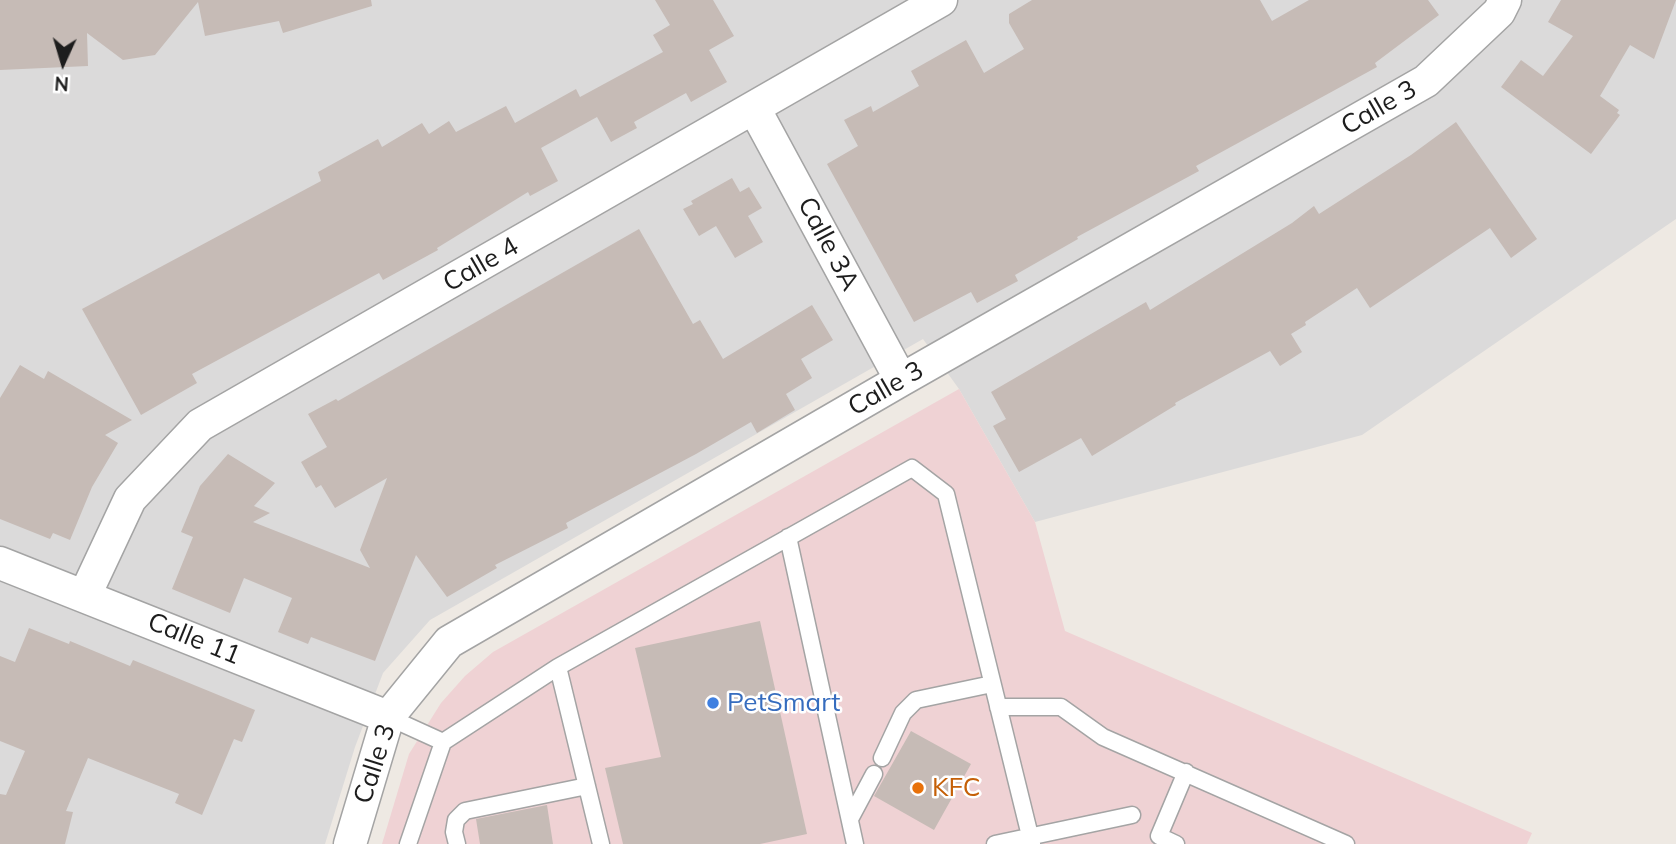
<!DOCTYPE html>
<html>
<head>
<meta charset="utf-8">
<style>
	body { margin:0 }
	#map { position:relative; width:1676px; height:844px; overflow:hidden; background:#eee9e3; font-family:Mulish,sans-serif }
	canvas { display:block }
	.north { position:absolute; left:28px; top:28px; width:70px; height:70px; -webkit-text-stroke:5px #fff; paint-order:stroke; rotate:184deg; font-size:19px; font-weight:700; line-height:28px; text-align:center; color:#1d1d1d }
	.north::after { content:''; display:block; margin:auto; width:24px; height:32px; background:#1d1d1d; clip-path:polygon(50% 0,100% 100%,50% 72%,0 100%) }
</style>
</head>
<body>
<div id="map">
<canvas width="1676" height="844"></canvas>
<div class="north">N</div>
</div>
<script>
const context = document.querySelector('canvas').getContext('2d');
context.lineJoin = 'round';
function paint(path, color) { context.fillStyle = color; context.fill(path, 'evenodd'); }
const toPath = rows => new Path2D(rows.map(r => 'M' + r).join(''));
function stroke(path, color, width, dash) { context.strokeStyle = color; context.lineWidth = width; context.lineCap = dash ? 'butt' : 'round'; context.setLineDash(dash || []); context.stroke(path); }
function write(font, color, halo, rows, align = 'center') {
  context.font = font + ' Mulish,sans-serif'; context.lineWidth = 5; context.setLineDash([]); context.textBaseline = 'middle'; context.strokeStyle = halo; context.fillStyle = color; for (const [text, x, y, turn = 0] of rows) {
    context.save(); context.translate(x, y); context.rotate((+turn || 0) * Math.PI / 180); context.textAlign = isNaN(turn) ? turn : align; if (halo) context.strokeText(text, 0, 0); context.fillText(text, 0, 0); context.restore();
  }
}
paint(toPath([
	[0,0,1676,0,1676,219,1362,435,1035,522,959,389,923,339,430,620,383,673,355,747,325,844,0,844]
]), '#dbdada');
paint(toPath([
	[959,389,1035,522,1065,631,1532,833,1527,844,382,844,409,754,441,703,465,676,493,652]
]), '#efd2d4');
paint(toPath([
	[0,0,371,0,372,6,283,33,279,21,205,36,198,2,155,55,123,60,87,33,88,66,0,70],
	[655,0,713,0,734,36,709,50,727,82,691,102,686,93,634,122,637,128,611,142,597,117,541,148,558,181,530,196,528,192,437,248,438,250,383,280,379,273,192,374,197,383,141,415,82,309,321,181,318,172,378,139,382,147,422,123,429,134,449,121,456,132,506,106,515,123,576,89,580,97,663,52,653,35,670,25],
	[1032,0,1260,0,1272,21,1309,0,1428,0,1439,15,1375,63,1377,67,1196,166,1199,171,1077,237,1078,239,1015,275,1018,281,977,303,971,292,914,322,827,164,858,146,844,120,871,106,873,112,919,86,911,71,966,40,984,73,1024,49,1009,23,1009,14],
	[1561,0,1676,0,1654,59,1630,45,1600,96,1619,110,1617,113,1620,115,1591,154,1501,87,1521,60,1543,76,1573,36,1548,22],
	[1456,122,1537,239,1511,258,1490,228,1370,308,1357,288,1305,322,1306,325,1291,334,1302,352,1280,366,1270,351,1175,403,1176,405,1092,456,1081,438,1019,472,993,426,1006,419,991,392,1146,302,1150,310,1292,223,1314,206,1319,214,1411,155],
	[732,178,740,192,749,187,762,208,748,216,763,242,735,258,716,226,699,236,683,209,693,204,691,201],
	[639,229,693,324,700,320,723,359,812,305,833,340,801,359,812,378,786,394,795,410,757,433,751,422,696,454,566,523,568,528,495,565,497,568,447,597,416,555,375,661,311,637,308,644,278,632,292,598,244,578,230,613,172,589,193,537,181,532,200,486,228,454,275,483,254,506,270,513,253,522,370,568,360,550,387,478,335,508,321,485,316,488,301,462,327,447,308,414,336,399,338,401],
	[20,365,44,379,48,371,132,420,105,435,118,443,92,487,70,540,53,533,50,539,0,519,0,398],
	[760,621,807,834,760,844,623,844,605,768,661,757,635,648],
	[29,628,69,644,70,641,130,666,133,660,255,710,242,742,234,739,202,815,175,803,179,794,88,758,66,811,73,812,65,844,0,844,0,794,6,795,25,751,0,741,0,656,15,662],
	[911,731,971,764,934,830,874,796],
	[547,805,553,844,480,844,476,819]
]), '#c6bbb6');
const service = toPath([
	[788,537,855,844],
	[998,707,1061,707,1103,737,1346,844],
	[388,717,443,742,558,667],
	[882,758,903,713,916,700,992,684],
	[850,819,874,774],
	[408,844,443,742],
	[457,844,454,832,456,820,465,811,587,786],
	[601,844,558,667,912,468,946,494,1032,844],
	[995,844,1132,815],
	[1176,844,1159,836,1186,772]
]);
const minor = toPath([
	[754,108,901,380],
	[0,563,388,717],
	[85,595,130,499,200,425,941,0],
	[350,844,388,717,449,642,901,380,1426,81,1499,12,1505,0]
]);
stroke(service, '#a4a4a4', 19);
stroke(minor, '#a4a4a4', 35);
stroke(service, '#fff', 16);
stroke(minor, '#fff', 32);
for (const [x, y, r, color] of [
	[713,703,7,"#3f7fe0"],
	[918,788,7,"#e8710a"]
]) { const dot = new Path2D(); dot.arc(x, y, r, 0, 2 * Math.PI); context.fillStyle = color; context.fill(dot); stroke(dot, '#fff', 2.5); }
write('26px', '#1d1d1d', '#fff', [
	["Calle 3",1379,108,-30],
	["Calle 3A",828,244,62],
	["Calle 4",481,265,-30],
	["Calle 3",886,389,-30],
	["Calle 11",194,639,22],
	["Calle 3",375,764,-72]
]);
write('26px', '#366cbe', '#fff', [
	["PetSmart",727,703]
], 'left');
write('26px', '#c56008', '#fff', [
	["KFC",932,788]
], 'left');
</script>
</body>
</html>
